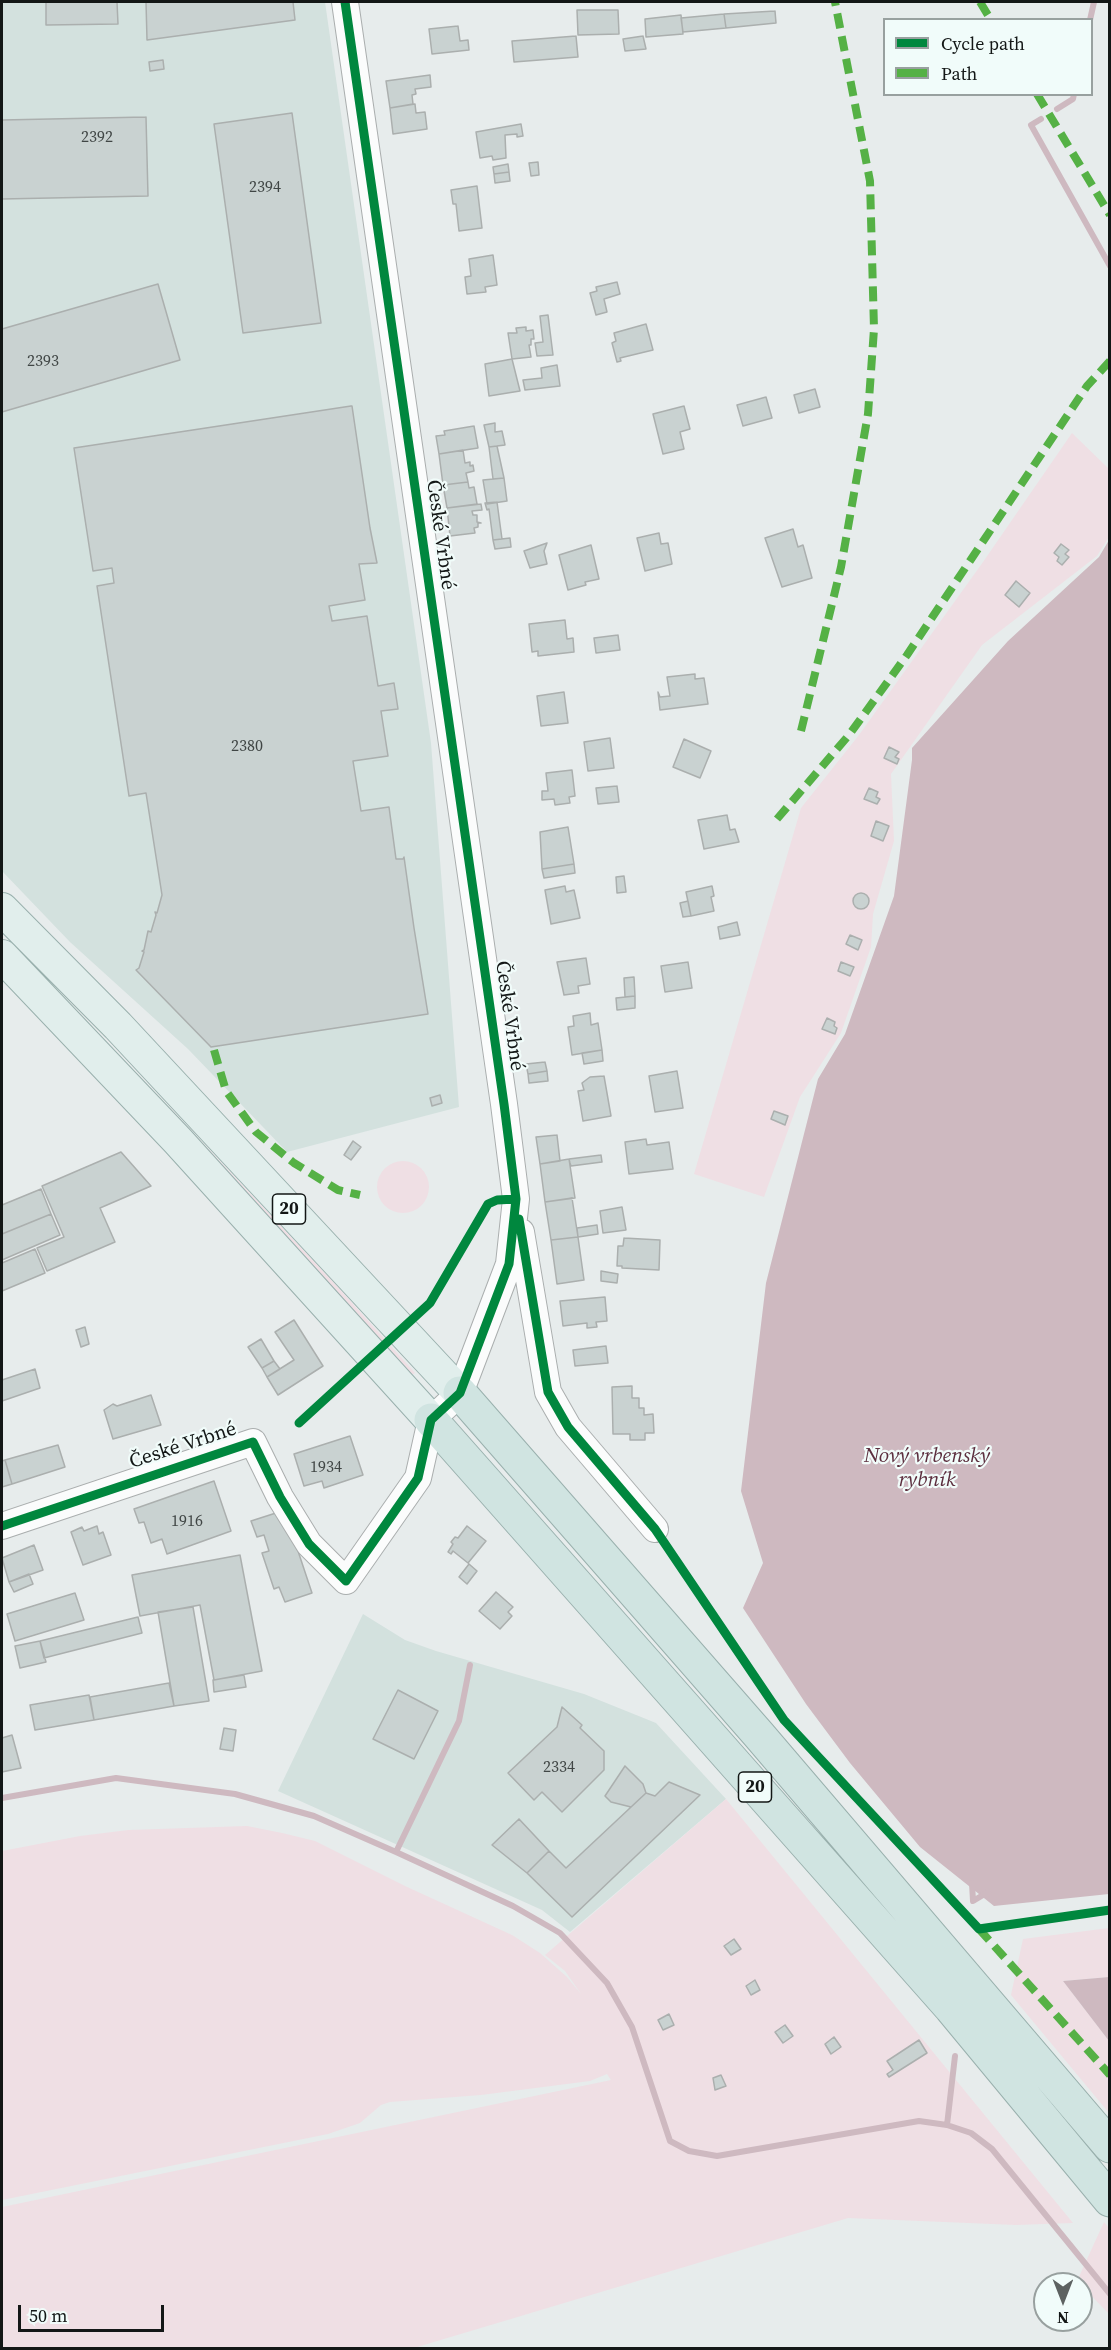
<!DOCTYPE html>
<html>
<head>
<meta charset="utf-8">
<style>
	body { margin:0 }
	#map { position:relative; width:1111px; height:2350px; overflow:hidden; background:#e7ecec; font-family:"Source Serif 4",serif }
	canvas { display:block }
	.frame { position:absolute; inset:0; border:3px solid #131716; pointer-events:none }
	.legend { position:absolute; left:883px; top:18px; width:210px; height:78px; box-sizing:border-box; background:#f1fcfa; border:2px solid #98a09f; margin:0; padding:8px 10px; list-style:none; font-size:18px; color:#131716 }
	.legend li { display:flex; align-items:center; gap:12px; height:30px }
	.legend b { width:30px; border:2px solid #98a09f }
	.north { position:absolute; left:1033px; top:2272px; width:60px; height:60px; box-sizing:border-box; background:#f1fcfa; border:2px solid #98a09f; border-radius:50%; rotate:180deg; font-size:16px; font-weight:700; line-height:24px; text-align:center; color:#131716 }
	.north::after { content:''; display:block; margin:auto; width:21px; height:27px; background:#5d6261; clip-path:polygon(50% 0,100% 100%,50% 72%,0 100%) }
	.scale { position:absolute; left:18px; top:2305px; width:146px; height:27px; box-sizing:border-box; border:3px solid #131716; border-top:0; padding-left:8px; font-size:18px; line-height:21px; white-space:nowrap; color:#131716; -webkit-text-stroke:4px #f1fcfa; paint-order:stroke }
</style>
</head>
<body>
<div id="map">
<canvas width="1111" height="2350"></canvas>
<div class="frame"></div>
<ul class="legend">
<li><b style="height:8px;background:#00873e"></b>Cycle path</li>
<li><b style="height:8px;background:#55b145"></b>Path</li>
</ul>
<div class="north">N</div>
<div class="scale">50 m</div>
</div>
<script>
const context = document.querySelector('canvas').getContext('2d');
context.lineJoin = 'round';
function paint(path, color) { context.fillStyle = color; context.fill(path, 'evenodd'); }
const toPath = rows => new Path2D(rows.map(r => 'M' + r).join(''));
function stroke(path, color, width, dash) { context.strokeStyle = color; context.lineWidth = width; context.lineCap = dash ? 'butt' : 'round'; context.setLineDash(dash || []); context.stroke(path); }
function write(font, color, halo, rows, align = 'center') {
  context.font = font + ' "Source Serif 4",serif'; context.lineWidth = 4.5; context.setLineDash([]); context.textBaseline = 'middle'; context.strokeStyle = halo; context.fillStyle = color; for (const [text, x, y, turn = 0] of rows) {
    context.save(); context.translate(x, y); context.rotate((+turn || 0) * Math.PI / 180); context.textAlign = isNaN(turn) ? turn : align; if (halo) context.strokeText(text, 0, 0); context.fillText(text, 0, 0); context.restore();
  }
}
paint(toPath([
	[2,2,325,2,431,743,459,1107,287,1152,188,1049,70,942,2,871],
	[363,1614,405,1640,436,1651,584,1694,656,1723,726,1799,570,1932,542,1910,278,1791]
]), '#d3e1de');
paint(toPath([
	[1072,433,1109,469,1109,537,1097,556,982,645,891,774,894,841,873,914,871,947,841,1033,800,1097,764,1197,694,1174,801,808,859,735,983,562],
	[166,1107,170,1108,336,1285,415,1373,412,1375],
	'377 1187a26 26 0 1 1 52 0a26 26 0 1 1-52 0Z',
	[726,1799,1073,2223,1016,2225,848,2218,414,2348,2,2348,2,2207,611,2080,607,2074,590,2081,481,2095,390,2102,381,2105,360,2123,328,2134,2,2200,2,1851,80,1836,128,1830,247,1826,282,1833,315,1841,405,1886,512,1935,540,1953,567,1977,581,1994,565,1971,545,1955],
	[1109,1928,1109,1977,1063,1981,1109,2041,1109,2113,1011,1995,1023,1939],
	[1104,2222,1109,2228,1109,2314,1077,2281]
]), '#efdfe4');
paint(toPath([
	[1109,540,1109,1894,994,1906,920,1847,850,1763,806,1704,743,1608,763,1563,741,1491,766,1283,818,1079,845,1034,894,896,912,760,912,748,1008,641,1099,557],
	[1109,1977,1110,1977,1109,2041,1063,1981]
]), '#ceb9c0');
stroke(toPath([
	[1090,20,1094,2],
	[1057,109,1073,99,1074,94],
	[1041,119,1031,125,1110,266],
	[2,1798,116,1778,235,1794,314,1816,396,1852,513,1906,560,1933,607,1983,632,2027,670,2141,689,2151,717,2156,919,2121,947,2125,971,2133,992,2149,1110,2294],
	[396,1852,459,1721,470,1665],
	[972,1883,973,1901,988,1892],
	[947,2125,955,2056]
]), '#ceb9c0', 6);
const building = toPath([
	[46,2,117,2,118,24,46,25,46,2],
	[146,2,293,2,295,20,147,40,146,2],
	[577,10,618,10,619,34,578,35,577,10],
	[775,11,776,23,726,28,724,14,775,11],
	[724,14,726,28,683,32,681,18,724,14],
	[681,15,683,34,646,37,645,19,681,15],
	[458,26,460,41,468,40,469,50,432,54,429,29,458,26],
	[576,36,578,57,514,62,512,41,576,36],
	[643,36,646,49,625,51,623,39,643,36],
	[163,60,164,69,150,71,149,62,163,60],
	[430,75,431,87,415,89,416,94,412,95,413,104,390,108,386,81,430,75],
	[415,104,416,113,425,112,427,129,393,134,390,108,415,104],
	[292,113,321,323,243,333,214,124,292,113],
	[146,117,148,196,2,199,2,120,146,117],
	[521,124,523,136,517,137,517,134,505,135,506,158,493,160,492,156,480,158,476,132,521,124],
	[538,162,539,175,531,176,529,163,538,162],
	[508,164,509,172,494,174,493,167,508,164],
	[509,172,510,181,495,183,494,174,509,172],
	[477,186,482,228,459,231,456,204,453,204,451,190,477,186],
	[493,255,497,285,485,287,486,292,467,294,465,277,471,276,469,259,493,255],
	[617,282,620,294,604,299,607,312,596,315,590,293,597,291,596,287,617,282],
	[158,284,180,360,2,412,2,329,158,284],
	[548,315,553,355,537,356,535,343,543,342,540,316,548,315],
	[646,324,653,350,620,358,621,361,617,362,612,343,616,341,614,333,646,324],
	[526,327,526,331,533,330,534,339,531,339,531,345,529,345,531,357,512,359,508,333,517,333,516,328,526,327],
	[512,359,520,391,489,396,485,364,512,359],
	[557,365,560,386,525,390,523,380,542,378,541,368,557,365],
	[815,389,820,407,799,413,794,395,815,389],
	[766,397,772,418,743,426,737,405,766,397],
	[351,406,352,406,370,528,377,563,359,564,365,600,329,606,332,621,367,616,378,686,394,683,398,709,381,711,388,756,353,761,361,811,389,807,396,859,403,859,404,857,414,928,428,1014,211,1047,136,970,139,968,144,952,142,951,144,950,148,931,151,932,156,915,155,912,157,913,162,895,146,793,129,796,97,586,114,583,112,568,93,571,74,448,351,406],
	[684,406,690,429,680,432,684,449,663,454,653,414,684,406],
	[495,423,495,432,502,431,505,445,489,447,484,425,495,423],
	[474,426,478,448,439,454,436,436,445,435,444,431,474,426],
	[497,446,504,478,493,479,489,447,497,446],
	[463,450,465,463,470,462,470,466,473,465,474,471,466,473,468,482,443,485,439,454,463,450],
	[504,478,507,501,487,504,483,480,504,478],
	[468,482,469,488,474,487,477,504,447,508,443,485,468,482],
	[497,502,502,539,493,540,489,509,487,510,485,503,497,502],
	[481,504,482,510,472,511,473,515,477,515,477,522,481,523,478,523,478,527,474,528,475,533,450,536,447,508,481,504],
	[793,529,798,547,803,545,812,578,782,587,765,538,793,529],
	[659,533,661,544,668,543,672,564,645,571,637,538,659,533],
	[510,538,511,547,495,549,493,540,510,538],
	[547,543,544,551,547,564,530,568,524,551,547,543],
	[1061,544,1069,550,1065,554,1069,557,1062,565,1057,561,1059,557,1054,553,1061,544],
	[591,545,599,579,585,582,586,585,568,590,559,555,591,545],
	[1016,581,1030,593,1019,607,1005,595,1016,581],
	[565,620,567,639,573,638,574,652,538,656,538,651,532,652,529,624,565,620],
	[618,635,620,650,596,653,594,638,618,635],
	[695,674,695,679,704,678,708,704,660,710,658,692,660,697,670,696,667,677,695,674],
	[564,692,568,723,541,726,537,696,564,692],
	[610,738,614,768,588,771,584,742,610,738],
	[684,739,711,751,700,778,673,767,684,739],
	[889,747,899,752,895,757,899,759,897,764,884,758,889,747],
	[572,770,575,796,569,797,570,803,555,805,554,799,542,800,542,791,548,791,546,773,572,770],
	[617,786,619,802,598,804,596,788,617,786],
	[869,788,878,792,876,797,880,799,877,804,864,799,869,788],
	[727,815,730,830,735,829,739,842,704,849,698,820,727,815],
	[876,821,889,826,883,841,871,836,876,821],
	[568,827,574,864,542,869,540,832,568,827],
	[574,864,575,873,544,878,542,869,574,864],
	[624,876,626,892,617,893,616,877,624,876],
	[565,886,566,892,574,890,580,918,551,924,545,890,565,886],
	[712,886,714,896,711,897,714,911,691,916,686,892,712,886],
	'853 901a8 8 0 1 1 16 0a8 8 0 1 1-16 0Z',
	[688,901,691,916,683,917,680,903,688,901],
	[737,922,740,935,720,939,718,927,737,922],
	[850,935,862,940,858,950,846,944,850,935],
	[586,958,590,984,578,986,579,993,564,995,557,962,586,958],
	[688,962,692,988,665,992,661,966,688,962],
	[841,962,854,967,850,976,838,971,841,962],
	[634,977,635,996,625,997,624,978,634,977],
	[635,996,635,1008,617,1010,616,998,635,996],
	[590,1013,591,1025,598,1023,602,1050,572,1055,568,1027,574,1026,573,1016,590,1013],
	[827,1018,835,1022,834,1026,837,1028,835,1034,822,1029,827,1018],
	[602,1050,603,1061,584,1064,582,1053,602,1050],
	[545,1062,547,1071,528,1074,526,1064,545,1062],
	[547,1071,548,1081,529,1083,528,1074,547,1071],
	[677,1071,683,1108,655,1112,649,1076,677,1071],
	[604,1076,611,1116,583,1121,578,1091,584,1090,582,1083,590,1077,604,1076],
	[440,1095,442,1103,432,1106,430,1098,440,1095],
	[774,1111,788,1116,785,1125,771,1119,774,1111],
	[557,1135,560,1161,540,1164,536,1137,557,1135],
	[646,1139,647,1145,669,1142,673,1169,629,1174,625,1142,646,1139],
	[353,1141,361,1147,351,1160,344,1155,353,1141],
	[121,1152,151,1186,100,1208,115,1242,47,1271,37,1248,64,1237,42,1186,121,1152],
	[601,1155,602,1162,571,1166,570,1163,569,1159,601,1155],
	[569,1159,575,1198,545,1202,540,1164,569,1159],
	[41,1189,51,1214,2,1234,2,1205,41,1189],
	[572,1198,578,1237,551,1240,545,1202,572,1198],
	[622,1207,626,1230,603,1233,600,1211,622,1207],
	[51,1214,60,1235,2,1260,2,1234,51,1214],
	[597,1225,598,1234,578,1237,577,1228,597,1225],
	[578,1237,584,1280,557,1284,551,1240,578,1237],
	[624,1238,660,1240,659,1270,622,1268,622,1266,617,1266,618,1246,623,1246,624,1238],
	[35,1249,45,1273,2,1291,2,1263,35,1249],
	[601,1271,618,1274,617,1283,601,1281,601,1271],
	[605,1297,607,1321,596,1322,597,1327,587,1328,587,1323,563,1326,560,1301,605,1297],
	[294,1320,323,1366,278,1395,267,1377,294,1360,275,1332,294,1320],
	[85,1327,89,1344,81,1347,76,1330,85,1327],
	[261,1339,274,1361,262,1368,248,1347,261,1339],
	[606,1346,608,1363,575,1366,573,1350,606,1346],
	[274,1361,280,1369,267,1377,262,1368,274,1361],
	[35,1369,40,1388,2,1401,2,1380,35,1369],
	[632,1386,632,1398,639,1398,639,1408,644,1408,644,1415,653,1414,654,1433,645,1433,645,1440,630,1440,630,1434,613,1434,612,1387,632,1386],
	[151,1395,161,1425,113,1439,104,1410,113,1404,117,1406,151,1395],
	[350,1436,363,1475,324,1488,322,1481,304,1486,294,1454,350,1436],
	[58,1445,65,1467,12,1484,5,1460,58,1445],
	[5,1460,12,1484,2,1487,2,1461,5,1460],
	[214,1481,231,1531,167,1554,162,1539,151,1543,144,1522,139,1523,134,1509,214,1481],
	[279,1512,298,1551,312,1593,285,1602,279,1587,274,1589,262,1553,269,1551,264,1535,257,1537,251,1521,279,1512],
	[97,1526,99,1534,103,1532,111,1555,83,1565,71,1532,82,1527,84,1531,97,1526],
	[467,1526,486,1541,468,1563,453,1551,451,1554,448,1552,453,1544,451,1542,455,1537,458,1538,467,1526],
	[34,1545,43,1570,9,1582,2,1558,34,1545],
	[240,1555,262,1671,214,1680,200,1605,140,1616,132,1575,240,1555],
	[469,1564,477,1571,467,1584,459,1577,469,1564],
	[29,1574,33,1584,14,1592,9,1582,29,1574],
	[496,1592,513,1607,508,1612,512,1616,500,1629,479,1611,496,1592],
	[75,1593,84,1620,15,1641,7,1614,75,1593],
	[193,1607,209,1701,174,1706,158,1612,193,1607],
	[138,1617,142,1633,44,1658,40,1641,138,1617],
	[40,1641,46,1662,20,1668,15,1646,40,1641],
	[244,1675,246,1687,214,1692,213,1680,244,1675],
	[169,1683,174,1706,94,1720,90,1697,169,1683],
	[398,1690,438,1711,414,1759,373,1739,398,1690],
	[89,1695,94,1720,35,1730,30,1705,89,1695],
	[562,1707,582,1725,580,1728,604,1751,604,1770,562,1812,542,1792,534,1800,508,1773,557,1727,562,1707],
	[224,1728,236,1730,233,1751,220,1749,224,1728],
	[12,1735,21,1768,2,1772,2,1738,12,1735],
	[625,1766,643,1784,646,1793,631,1807,611,1802,605,1796,625,1766],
	[669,1782,700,1795,572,1917,527,1873,549,1851,566,1868,646,1793,655,1796,669,1782],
	[519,1819,549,1851,527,1873,492,1845,519,1819],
	[734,1939,741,1949,731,1955,724,1946,734,1939],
	[755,1980,760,1990,751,1995,746,1986,755,1980],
	[669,2014,674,2025,663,2030,658,2020,669,2014],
	[785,2025,793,2036,783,2043,775,2032,785,2025],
	[834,2037,841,2047,831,2054,825,2044,834,2037],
	[919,2040,927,2053,889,2077,887,2074,893,2070,887,2061,919,2040],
	[721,2075,726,2086,715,2090,713,2078,721,2075]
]);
paint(building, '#c9d2d1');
stroke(building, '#abafae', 1.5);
const minor = toPath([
	[521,1232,548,1392,568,1427,655,1529],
	[2,1526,253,1442,280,1497,309,1544,346,1581,418,1478,431,1420,460,1393,509,1264,516,1199,504,1104,345,2]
]);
const major = toPath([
	[2,909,118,1026,460,1393],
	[2,956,178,1141,431,1420]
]);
const highway = toPath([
	[460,1393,759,1735,1110,2146],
	[431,1420,951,2008,1110,2200]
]);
stroke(minor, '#aaaeae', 28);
stroke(major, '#99b0ad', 34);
stroke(highway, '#99b0ad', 35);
stroke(minor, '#fbfcfc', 26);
stroke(major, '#e1eeec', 32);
stroke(highway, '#d0e4e1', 33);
stroke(toPath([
	[980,2,991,20],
	[1037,94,1110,215],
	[801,731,841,567,868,414,874,329,870,181,835,2],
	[777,819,849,735,907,655,1087,386,1110,361],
	[214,1050,226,1091,256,1132,294,1163,338,1190,360,1195],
	[979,1929,1110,2075]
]), '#55b145', 8, [15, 8]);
stroke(toPath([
	[519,1219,548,1392,568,1427,655,1529,784,1720,979,1929,1110,1910],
	[299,1423,430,1303,488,1204,497,1200,516,1199],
	[2,1526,253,1442,280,1497,309,1544,346,1581,418,1478,431,1420,460,1393,509,1264,516,1199,504,1104,345,2]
]), '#00873e', 9);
write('16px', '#404645', null, [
	["2392",97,138],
	["2394",265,188],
	["2393",43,362],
	["2380",247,747],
	["1934",326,1468],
	["1916",187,1522],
	["2334",559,1768]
]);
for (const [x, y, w] of [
	[289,1209,33],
	[755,1787,33]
]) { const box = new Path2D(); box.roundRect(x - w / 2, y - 15, w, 30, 4.5); context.fillStyle = '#f1fcfa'; context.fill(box); stroke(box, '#131716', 1.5); }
write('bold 18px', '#131716', null, [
	["20",289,1209],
	["20",755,1787]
]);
write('20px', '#131716', '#f1fcfa', [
	["České Vrbné",440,535,82],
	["České Vrbné",509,1016,82],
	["České Vrbné",183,1446,-18]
]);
write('italic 21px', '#5c2e3e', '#f1fcfa', [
	["Nový vrbenský",927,1457],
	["rybník",927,1481]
]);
</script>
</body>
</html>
